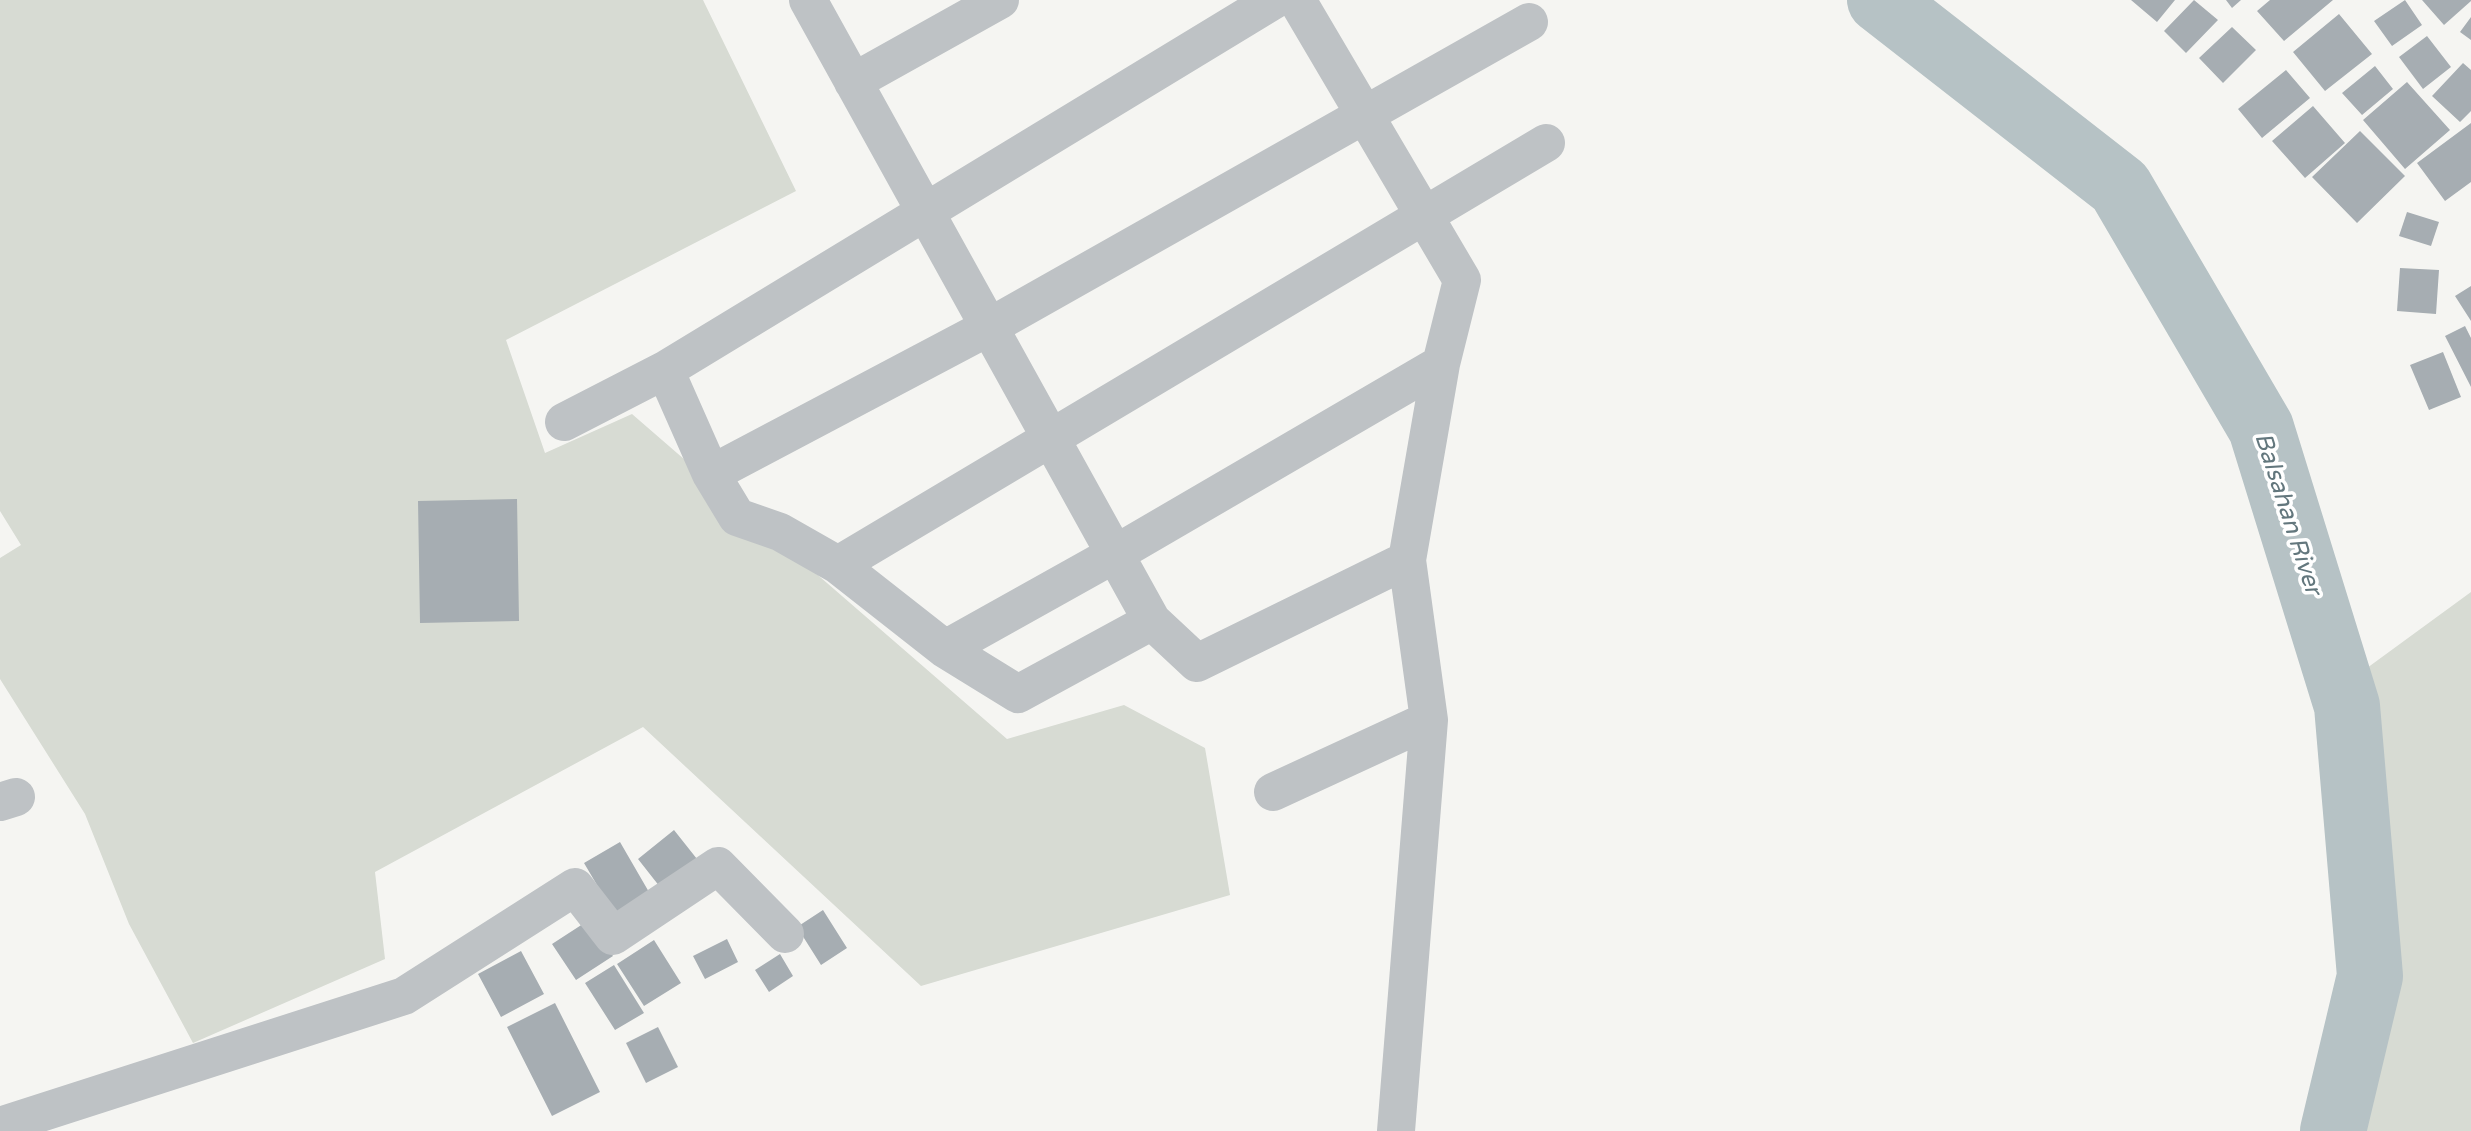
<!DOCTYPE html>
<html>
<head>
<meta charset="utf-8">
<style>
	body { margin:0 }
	canvas { display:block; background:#f5f5f2 }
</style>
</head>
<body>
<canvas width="2471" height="1131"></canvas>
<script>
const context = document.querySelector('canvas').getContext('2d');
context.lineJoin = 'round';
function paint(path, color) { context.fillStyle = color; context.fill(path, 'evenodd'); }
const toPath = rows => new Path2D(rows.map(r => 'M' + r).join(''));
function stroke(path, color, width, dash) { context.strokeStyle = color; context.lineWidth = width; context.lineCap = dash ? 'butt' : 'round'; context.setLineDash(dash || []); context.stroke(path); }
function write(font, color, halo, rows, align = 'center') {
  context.font = font + ' "Varela Round",sans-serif'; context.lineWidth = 7; context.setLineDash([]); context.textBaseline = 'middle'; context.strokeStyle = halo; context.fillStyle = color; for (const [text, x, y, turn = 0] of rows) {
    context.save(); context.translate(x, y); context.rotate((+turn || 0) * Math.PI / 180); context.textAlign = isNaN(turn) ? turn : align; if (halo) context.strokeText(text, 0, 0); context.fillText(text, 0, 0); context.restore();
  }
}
paint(toPath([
	[0,0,703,0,796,191,506,340,545,453,632,414,1007,739,1124,705,1205,748,1230,895,921,986,643,727,375,872,385,959,193,1043,129,924,85,814,0,679,0,558,21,545,0,511],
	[2471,592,2471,1131,2333,1131,2370,973,2341,687]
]), '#d7dbd3');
stroke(toPath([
	[1880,0,2120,187,2261,428,2347,706,2370,976,2333,1131]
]), '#b6c2c5', 66);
paint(toPath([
	[2131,0,2175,0,2157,22],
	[2194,0,2218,20,2186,53,2164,31],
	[2226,0,2241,0,2232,8],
	[2270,0,2333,0,2284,41,2257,11],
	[2405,0,2422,25,2392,46,2374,21],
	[2422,0,2471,0,2471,1,2444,25],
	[2339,14,2372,54,2325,91,2293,52],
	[2471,17,2471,40,2460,32],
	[2232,27,2256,50,2223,83,2199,58],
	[2427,36,2451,67,2423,89,2399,57],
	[2463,63,2471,70,2471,111,2460,122,2432,96],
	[2375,66,2393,89,2362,115,2342,93],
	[2286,70,2310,98,2262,138,2238,109],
	[2407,82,2450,130,2405,169,2363,120],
	[2313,106,2345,143,2305,178,2272,141],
	[2471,123,2471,182,2445,201,2417,163],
	[2360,131,2405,176,2357,223,2312,177],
	[2407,212,2439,222,2431,246,2399,236],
	[2400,268,2439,270,2436,314,2397,311],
	[2471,286,2471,321,2455,296],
	[2465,326,2471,338,2471,387,2445,336],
	[2443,352,2461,397,2429,410,2410,365],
	[517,499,519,621,420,623,418,501],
	[674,830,697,859,660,887,638,859],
	[620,842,653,899,617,919,584,863],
	[823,910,847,948,821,965,797,927],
	[589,920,613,956,576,980,552,944],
	[727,939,738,962,705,979,693,956],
	[654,940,681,983,644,1006,617,964],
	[521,951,544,994,501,1017,478,974],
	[780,954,793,976,769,992,755,970],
	[614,965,644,1013,615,1030,585,983],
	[555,1003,600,1092,552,1116,507,1027],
	[658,1027,678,1067,646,1083,626,1043]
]), '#a6adb2');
stroke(toPath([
	[808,0,1152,621,1197,663,1407,560],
	[1297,0,1462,280,1441,364,1407,560,1429,720,1396,1131],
	[853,82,1000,0],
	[665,370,711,474,737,517,780,532,838,565,945,649,1018,694,1152,621],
	[564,422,665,370,1274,0],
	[711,474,989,327,1529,22],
	[838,565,1546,143],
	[945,649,1115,554,1441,364],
	[1273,792,1429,720],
	[0,802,16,797],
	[0,1126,404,996,575,887,613,936,718,866,785,934]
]), '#bec2c5', 38);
write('italic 24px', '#63777d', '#fff', [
	["Balsahan River",2287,514,72]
]);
</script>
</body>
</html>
